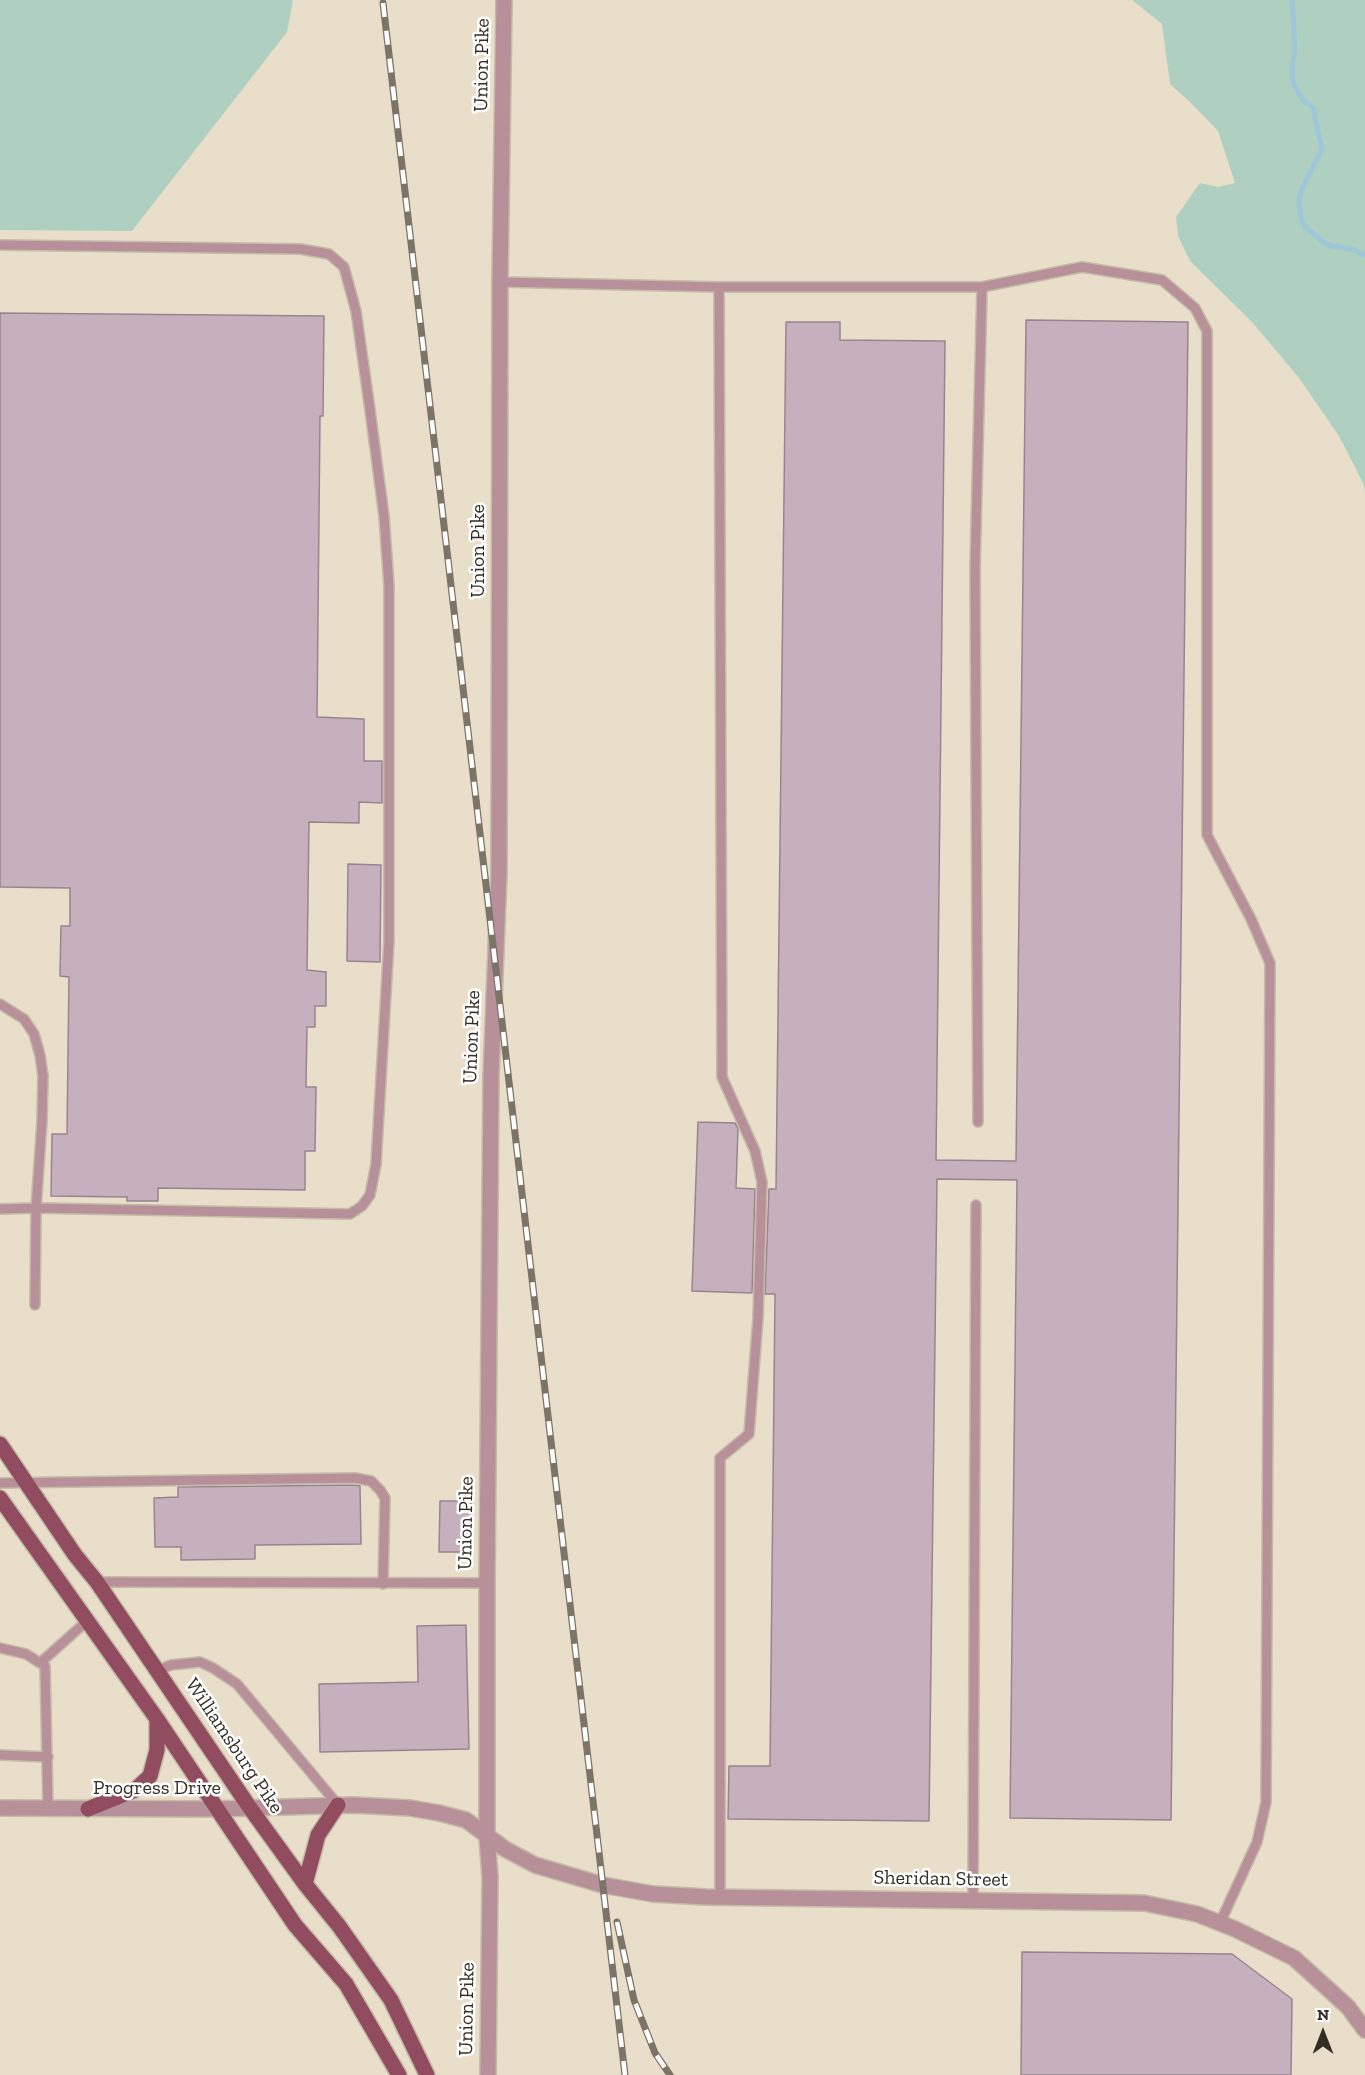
<!DOCTYPE html>
<html>
<head>
<meta charset="utf-8">
<style>
	body { margin:0 }
	#map { position:relative; width:1365px; height:2075px; overflow:hidden; background:#e9dec9; font-family:"Zilla Slab",serif }
	canvas { display:block }
	.north { position:absolute; left:1293px; top:2003px; width:60px; height:60px; -webkit-text-stroke:4px #fff; paint-order:stroke; rotate:0deg; font-size:16px; font-weight:700; line-height:24px; text-align:center; color:#322e26 }
	.north::after { content:''; display:block; margin:auto; width:21px; height:27px; background:#322e26; clip-path:polygon(50% 0,100% 100%,50% 72%,0 100%) }
</style>
</head>
<body>
<div id="map">
<canvas width="1365" height="2075"></canvas>
<div class="north">N</div>
</div>
<script>
const context = document.querySelector('canvas').getContext('2d');
context.lineJoin = 'round';
function paint(path, color) { context.fillStyle = color; context.fill(path, 'evenodd'); }
const toPath = rows => new Path2D(rows.map(r => 'M' + r).join(''));
function stroke(path, color, width, dash) { context.strokeStyle = color; context.lineWidth = width; context.lineCap = dash ? 'butt' : 'round'; context.setLineDash(dash || []); context.stroke(path); }
function write(font, color, halo, rows, align = 'center') {
  context.font = font + ' "Zilla Slab",serif'; context.lineWidth = 5; context.setLineDash([]); context.textBaseline = 'middle'; context.strokeStyle = halo; context.fillStyle = color; for (const [text, x, y, turn = 0] of rows) {
    context.save(); context.translate(x, y); context.rotate((+turn || 0) * Math.PI / 180); context.textAlign = isNaN(turn) ? turn : align; if (halo) context.strokeText(text, 0, 0); context.fillText(text, 0, 0); context.restore();
  }
}
paint(toPath([
	[0,0,293,0,287,32,132,231,0,230],
	[1132,0,1365,0,1365,493,1364,485,1339,436,1299,378,1253,323,1190,261,1178,236,1176,217,1200,183,1218,187,1235,183,1218,131,1189,101,1170,84,1162,24]
]), '#afd0c0');
stroke(toPath([
	[1292,0,1295,49,1292,70,1293,83,1304,101,1313,108,1322,149,1301,191,1299,202,1301,218,1305,227,1325,243,1331,246,1352,249,1365,255]
]), '#9ec7d9', 5);
const building = toPath([
	[0,313,324,316,323,416,320,416,317,717,364,719,364,761,382,761,382,803,359,802,359,823,309,822,307,970,326,972,326,1006,315,1006,315,1027,307,1027,306,1087,316,1087,315,1151,305,1151,305,1190,158,1188,158,1201,127,1201,127,1197,51,1196,52,1134,67,1134,69,977,60,976,61,926,70,926,70,888,0,887,0,313],
	[1026,320,1188,322,1171,1820,1010,1818,1017,1180,937,1179,929,1821,728,1819,729,1766,770,1766,775,1294,765,1294,769,1189,776,1189,786,322,840,322,840,340,945,341,936,1160,1016,1161,1026,320],
	[348,864,381,865,380,962,347,961,348,864],
	[698,1122,735,1123,738,1128,736,1188,755,1189,752,1293,692,1291,698,1122],
	[355,1485,360,1486,361,1544,255,1545,255,1559,181,1560,181,1547,155,1547,154,1498,178,1497,178,1487,355,1485],
	[440,1501,471,1501,471,1552,439,1552,440,1501],
	[466,1625,469,1749,320,1752,319,1684,418,1682,417,1626,466,1625],
	[1022,1952,1232,1954,1292,1999,1291,2075,1021,2075,1022,1952]
]);
paint(building, '#c6b0be');
stroke(building, '#988491', 1.5);
const lane = toPath([
	[0,245,300,249,329,254,344,267,356,311,370,410,384,516,389,586,389,941,376,1164,370,1195,362,1206,350,1214,36,1208,42,1121,43,1076,40,1055,34,1034,24,1019,0,1004],
	[500,282,719,287],
	[978,1122,975,568,982,287],
	[0,1209,36,1208,35,1305],
	[0,1483,355,1478,371,1481,380,1490,385,1498,383,1584],
	[97,1582,487,1583],
	[0,1648,26,1654,45,1666,48,1808],
	[40,1663,87,1621],
	[157,1671,171,1665,200,1662,213,1668,237,1684,338,1805],
	[0,1755,48,1757],
	[720,1897,720,1458,749,1434,758,1318,762,1182,755,1151,722,1077,719,287,982,287,1082,267,1162,280,1195,308,1207,331,1207,835,1251,919,1270,963,1266,1802,1257,1842,1220,1923],
	[973,1901,976,1205]
]);
const street = toPath([
	[0,1808,216,1809,354,1805,410,1808,439,1813,466,1820,505,1849,535,1865,603,1885,653,1894,706,1897,1144,1903,1197,1914,1235,1929,1294,1958,1348,2007,1365,2030],
	[488,2075,490,1877,487,1837,487,1583,491,1076,499,872,500,282,504,0]
]);
const primary = toPath([
	[0,1444,75,1555,97,1582,250,1808,305,1884,339,1926,391,2000,427,2075],
	[0,1498,157,1719,295,1925,346,1984,399,2075],
	[88,1809,135,1790,150,1776,157,1750,157,1719],
	[305,1884,318,1835,338,1805]
]);
stroke(lane, '#c4bba8', 12);
stroke(street, '#c4bba8', 18);
stroke(primary, '#c4bba8', 18);
stroke(lane, '#b89099', 9);
stroke(street, '#b89099', 15);
stroke(primary, '#914d5f', 15);
const rail = toPath([
	[383,3,625,2075],
	[617,1922,634,2000,655,2053,670,2075]
]);
stroke(rail, '#7b7467', 7);
stroke(rail, '#fff', 4.5, [14]);
write('20px', '#322e26', '#fff', [
	["Union Pike",482,65,-89],
	["Union Pike",478,551,-90],
	["Union Pike",472,1037,-88],
	["Union Pike",466,1523,-89],
	["Williamsburg Pike",234,1746,56],
	["Progress Drive",157,1788],
	["Sheridan Street",941,1879,1],
	["Union Pike",467,2009,-89]
]);
</script>
</body>
</html>
